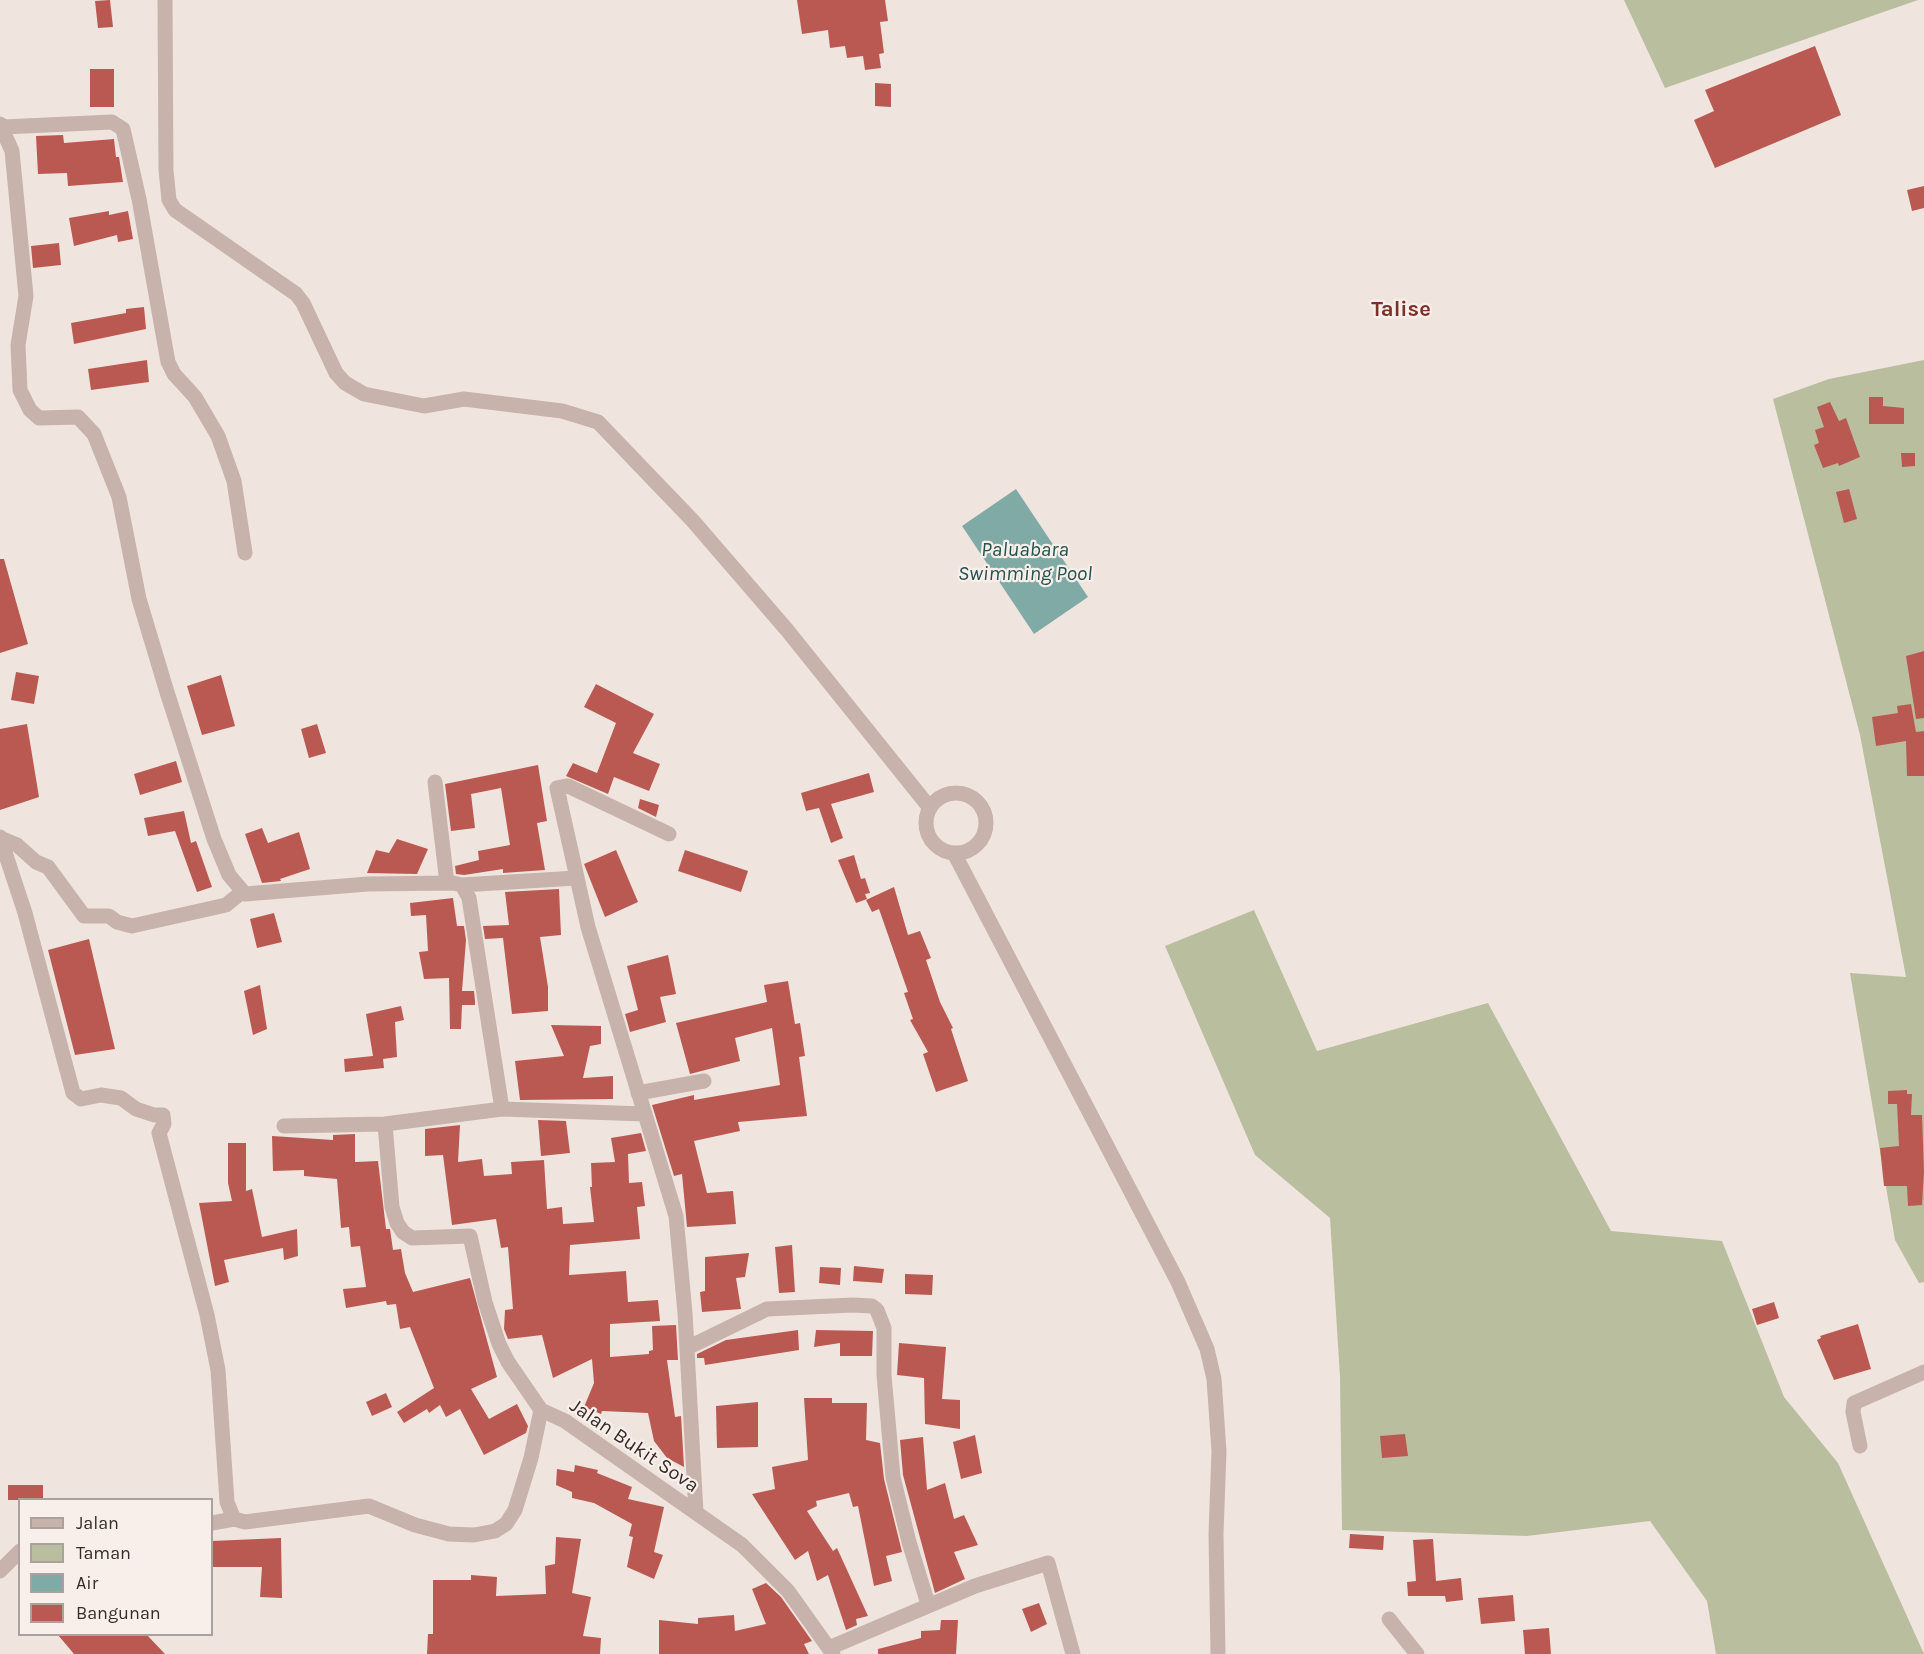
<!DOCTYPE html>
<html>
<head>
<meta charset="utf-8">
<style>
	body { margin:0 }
	#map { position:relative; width:1924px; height:1654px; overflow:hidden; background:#f0e5de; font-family:Karla,sans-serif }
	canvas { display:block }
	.legend { position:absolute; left:18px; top:1498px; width:195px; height:138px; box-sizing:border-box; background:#f8efea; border:2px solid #aaa19d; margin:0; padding:8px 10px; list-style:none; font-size:18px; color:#362b2a }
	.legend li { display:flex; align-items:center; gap:12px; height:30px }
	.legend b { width:30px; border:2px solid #aaa19d }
</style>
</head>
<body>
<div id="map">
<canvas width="1924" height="1654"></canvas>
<ul class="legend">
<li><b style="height:8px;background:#c7b3ab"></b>Jalan</li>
<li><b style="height:16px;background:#b9be9f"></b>Taman</li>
<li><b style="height:16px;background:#80aaa5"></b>Air</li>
<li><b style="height:16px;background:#ba5952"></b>Bangunan</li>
</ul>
</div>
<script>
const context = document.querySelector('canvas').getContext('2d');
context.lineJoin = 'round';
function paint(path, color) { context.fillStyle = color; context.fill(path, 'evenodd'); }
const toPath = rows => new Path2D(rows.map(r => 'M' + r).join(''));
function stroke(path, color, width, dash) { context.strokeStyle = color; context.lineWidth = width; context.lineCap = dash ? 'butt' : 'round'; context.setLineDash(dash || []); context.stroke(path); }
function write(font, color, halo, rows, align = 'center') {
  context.font = font + ' Karla,sans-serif'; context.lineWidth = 4.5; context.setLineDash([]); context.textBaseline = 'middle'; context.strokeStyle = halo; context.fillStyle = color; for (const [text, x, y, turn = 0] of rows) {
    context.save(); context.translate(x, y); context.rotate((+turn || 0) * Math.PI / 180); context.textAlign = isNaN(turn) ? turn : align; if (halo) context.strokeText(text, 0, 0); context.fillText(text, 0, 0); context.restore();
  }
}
paint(toPath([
	[1624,0,1918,0,1665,88],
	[1924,360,1924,1282,1919,1283,1895,1240,1850,973,1906,977,1860,735,1773,399,1829,379],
	[1254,910,1317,1051,1488,1003,1611,1231,1722,1241,1784,1397,1838,1463,1924,1654,1716,1654,1707,1601,1650,1521,1527,1536,1342,1530,1340,1377,1330,1218,1255,1155,1165,946]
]), '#b9be9f');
paint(toPath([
	[1016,489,1088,597,1034,634,962,526]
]), '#80aaa5');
paint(toPath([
	[110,0,113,27,98,28,95,1],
	[797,0,885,0,888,21,880,22,884,53,879,54,881,68,865,70,863,56,847,58,845,46,830,48,828,30,802,34],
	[1815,46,1841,115,1715,168,1694,120,1714,111,1705,90],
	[90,69,114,69,114,107,90,107],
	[875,83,891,84,891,107,875,106],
	[63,135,64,143,114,139,116,157,119,157,123,182,68,186,67,173,38,174,36,136],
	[1924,186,1924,208,1912,211,1907,190],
	[109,211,109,215,128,211,133,239,118,242,117,235,74,246,69,218],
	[59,243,61,265,33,268,31,246],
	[144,307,146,329,74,344,71,323,126,313,126,309],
	[147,360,149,382,91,390,88,369],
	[1869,397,1883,397,1883,406,1904,408,1904,424,1869,424],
	[1830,402,1839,421,1846,418,1860,457,1839,466,1838,463,1823,468,1814,445,1819,443,1815,430,1824,427,1817,407],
	[1901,453,1915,453,1915,466,1902,467],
	[1849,489,1857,519,1844,523,1836,492],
	[0,559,4,559,28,644,0,653],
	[1924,651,1924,718,1916,719,1906,656],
	[16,672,39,676,34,704,11,700],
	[221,675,235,726,202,735,187,686],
	[596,684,654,714,633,753,660,764,649,791,614,777,608,794,566,776,573,763,597,773,616,723,584,707],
	[1911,704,1916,732,1924,731,1924,776,1907,776,1906,741,1876,746,1872,717,1898,713,1897,706],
	[27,724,39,797,0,810,0,729],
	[317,724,326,753,309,758,301,729],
	[176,761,182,782,140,795,134,774],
	[538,765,547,821,537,823,545,870,503,873,503,869,464,875,456,874,455,866,479,860,478,851,510,845,501,788,471,794,475,828,451,831,445,784],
	[869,773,874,792,831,804,843,838,831,843,819,808,806,811,801,793],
	[640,799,659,805,656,817,638,808],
	[184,811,191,843,196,841,212,887,197,892,175,831,148,836,144,818],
	[262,828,268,843,299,832,310,869,280,879,281,881,262,883,245,834],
	[397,839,428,849,417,874,367,873,376,850,389,853],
	[616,850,638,902,605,917,584,864],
	[685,850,748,871,741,892,678,871],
	[854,855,861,879,865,878,870,893,865,894,867,899,856,903,838,860],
	[894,887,908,935,920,931,931,958,926,960,940,1002,953,1028,951,1029,968,1081,936,1092,923,1054,928,1052,910,1020,913,1019,904,993,908,992,879,909,872,912,866,900],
	[559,889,561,935,540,937,548,987,548,1011,512,1014,503,938,485,939,483,926,509,925,505,892],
	[453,898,457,926,464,926,466,940,462,991,474,991,475,1001,475,1005,462,1005,461,1029,450,1029,449,978,424,979,419,952,428,951,426,915,411,916,410,903],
	[274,913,282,942,257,948,250,919],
	[89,939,115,1049,75,1055,48,950],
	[668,955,676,994,660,997,666,1022,630,1032,625,1014,638,1010,627,966],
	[788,981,795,1024,800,1023,805,1056,799,1057,807,1116,738,1122,740,1131,694,1141,707,1193,733,1191,736,1224,687,1227,682,1174,674,1176,652,1105,694,1095,694,1100,780,1085,772,1028,735,1038,740,1061,690,1074,676,1023,767,1002,764,985],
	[260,985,267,1029,253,1035,244,991],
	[401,1006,404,1020,395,1022,397,1057,383,1059,384,1068,345,1072,344,1059,373,1056,366,1014],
	[551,1025,601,1026,601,1044,590,1046,583,1078,613,1076,613,1099,520,1100,515,1061,564,1056],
	[1907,1090,1907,1094,1912,1094,1911,1115,1922,1115,1924,1172,1922,1205,1908,1206,1907,1186,1884,1186,1880,1148,1899,1146,1897,1104,1888,1104,1888,1091],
	[538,1120,566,1121,570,1153,541,1156],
	[460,1125,458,1162,482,1159,484,1176,512,1174,511,1162,544,1160,547,1209,562,1207,563,1224,594,1222,590,1187,592,1187,591,1163,615,1162,611,1138,641,1133,646,1151,628,1154,629,1183,642,1182,645,1206,637,1207,640,1239,570,1245,569,1275,626,1271,628,1302,658,1300,660,1321,610,1324,610,1357,649,1354,649,1351,653,1350,652,1326,676,1325,678,1360,667,1360,675,1417,681,1416,684,1467,667,1458,654,1441,648,1413,602,1411,601,1414,584,1407,594,1383,592,1359,553,1378,542,1335,508,1339,504,1329,505,1310,513,1309,508,1247,501,1248,496,1219,452,1225,443,1155,425,1156,425,1129],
	[355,1134,355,1162,378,1161,386,1229,390,1229,393,1250,401,1249,405,1273,413,1292,470,1278,497,1377,471,1389,489,1419,517,1404,528,1426,526,1433,484,1455,460,1409,446,1417,440,1405,429,1413,427,1409,404,1423,397,1412,434,1388,410,1327,400,1329,396,1304,387,1305,386,1301,346,1308,343,1289,366,1287,360,1246,351,1247,349,1227,341,1228,337,1179,304,1176,304,1170,273,1171,272,1136,333,1140,333,1135],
	[228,1143,246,1143,246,1191,252,1189,262,1237,297,1229,298,1256,284,1260,283,1248,224,1260,229,1282,215,1286,199,1203,232,1201,228,1183],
	[792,1245,795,1292,779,1293,775,1247],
	[749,1253,745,1277,736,1278,741,1309,702,1312,700,1292,705,1291,705,1257],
	[854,1266,884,1269,882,1283,853,1281],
	[820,1267,841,1268,840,1285,819,1283],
	[905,1274,933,1275,932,1295,905,1294],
	[1774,1302,1779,1318,1757,1325,1752,1309],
	[1858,1324,1871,1369,1834,1380,1817,1340,1821,1338,1820,1336],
	[798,1330,799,1350,705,1365,704,1358,697,1358,697,1354,726,1340],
	[816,1330,873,1331,872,1356,840,1356,840,1343,814,1347],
	[899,1343,946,1347,942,1399,960,1400,960,1429,925,1424,924,1378,897,1375],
	[386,1393,392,1407,372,1416,366,1402],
	[804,1398,832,1398,832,1403,867,1403,866,1440,880,1443,884,1479,902,1552,886,1556,892,1581,874,1586,858,1506,853,1507,849,1493,816,1501,817,1506,807,1511,833,1551,837,1548,868,1616,856,1619,857,1625,846,1630,828,1575,817,1581,808,1551,795,1560,752,1494,775,1489,772,1467,808,1460],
	[758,1402,758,1447,717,1448,716,1406],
	[1405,1434,1408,1456,1382,1458,1380,1436],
	[975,1435,982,1473,961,1479,953,1442],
	[923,1437,927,1490,945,1483,954,1519,964,1515,978,1545,954,1552,965,1579,935,1593,903,1475,900,1440],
	[575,1465,598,1470,597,1473,632,1487,628,1499,664,1507,654,1552,663,1555,654,1579,627,1567,633,1537,629,1536,632,1524,594,1503,572,1498,572,1492,556,1485,557,1469,574,1472],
	[8,1485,43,1485,43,1500,8,1500],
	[1350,1534,1384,1536,1383,1550,1349,1548],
	[556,1537,581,1539,572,1593,591,1597,583,1636,601,1638,600,1654,427,1654,428,1634,433,1634,433,1580,471,1580,471,1575,497,1577,496,1596,546,1594,545,1566,555,1564],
	[281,1538,282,1598,260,1597,262,1567,212,1567,212,1541],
	[1433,1539,1436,1581,1461,1578,1463,1600,1446,1602,1445,1596,1408,1596,1407,1582,1416,1581,1413,1540],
	[766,1583,781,1597,812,1641,804,1644,809,1654,659,1654,659,1620,698,1624,698,1618,734,1615,735,1631,766,1624,752,1589],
	[1513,1595,1515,1621,1481,1624,1478,1598],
	[1039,1603,1047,1624,1031,1632,1022,1609],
	[941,1620,958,1620,956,1654,878,1654,878,1649,921,1638,921,1631,940,1630],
	[1549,1628,1551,1654,1525,1654,1523,1630],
	[58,1635,147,1635,165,1654,74,1654]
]), '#ba5952');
stroke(toPath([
	[165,0,166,170,169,200,175,210,296,294,303,303,336,373,345,383,364,394,424,406,464,399,562,411,598,422,693,521,787,630,930,808],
	[0,124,12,151,26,296,18,345,20,390,30,410,39,418,78,417,94,434,119,497,139,599,166,689,214,839,229,875,245,894,368,884,453,883,462,885,469,898,502,1109],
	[2,125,3,127,112,122,123,129,139,199,168,362,174,374,195,397,218,436,234,481,245,553],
	[435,782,447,883],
	'926 823a30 30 0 1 1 60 0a30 30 0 1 1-60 0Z',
	[669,834,568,786,557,788,588,927,676,1216,685,1313,696,1513],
	[0,837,25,913,73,1093,81,1099,101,1095,121,1098,136,1109,154,1115,163,1115,164,1124,159,1133,207,1315,218,1370,227,1502,234,1519,245,1522,369,1506,415,1525,449,1534,474,1535,495,1531,506,1524,515,1510,531,1458,541,1410],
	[0,838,17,845,36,862,48,867,84,916,109,916,117,922,132,926,226,905,242,892],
	[954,853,1178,1282,1207,1349,1214,1379,1219,1451,1216,1534,1218,1654],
	[462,885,576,878],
	[638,1093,704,1081],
	[385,1124,392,1207,397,1223,403,1232,412,1238,470,1236,485,1302,499,1344,508,1362,541,1410,565,1421,742,1545,788,1591,833,1654],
	[284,1126,385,1124,502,1109,644,1114],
	[687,1348,767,1309,853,1305,872,1306,877,1310,884,1328,884,1375,893,1477,909,1542,928,1604],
	[1860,1446,1853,1412,1854,1403,1924,1372],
	[212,1523,234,1519],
	[0,1571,20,1551],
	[1389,1619,1417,1654],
	[829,1648,975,1586,1048,1563,1073,1654]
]), '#c7b3ab', 15);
write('20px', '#362b2a', '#f8efea', [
	["Jalan Bukit Sova",634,1446,34]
]);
write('italic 21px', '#23534e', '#f8efea', [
	["Paluabara",1025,550],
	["Swimming Pool",1025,574]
]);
write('bold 22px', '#7d302a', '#f8efea', [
	["Talise",1401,310]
]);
</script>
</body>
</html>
